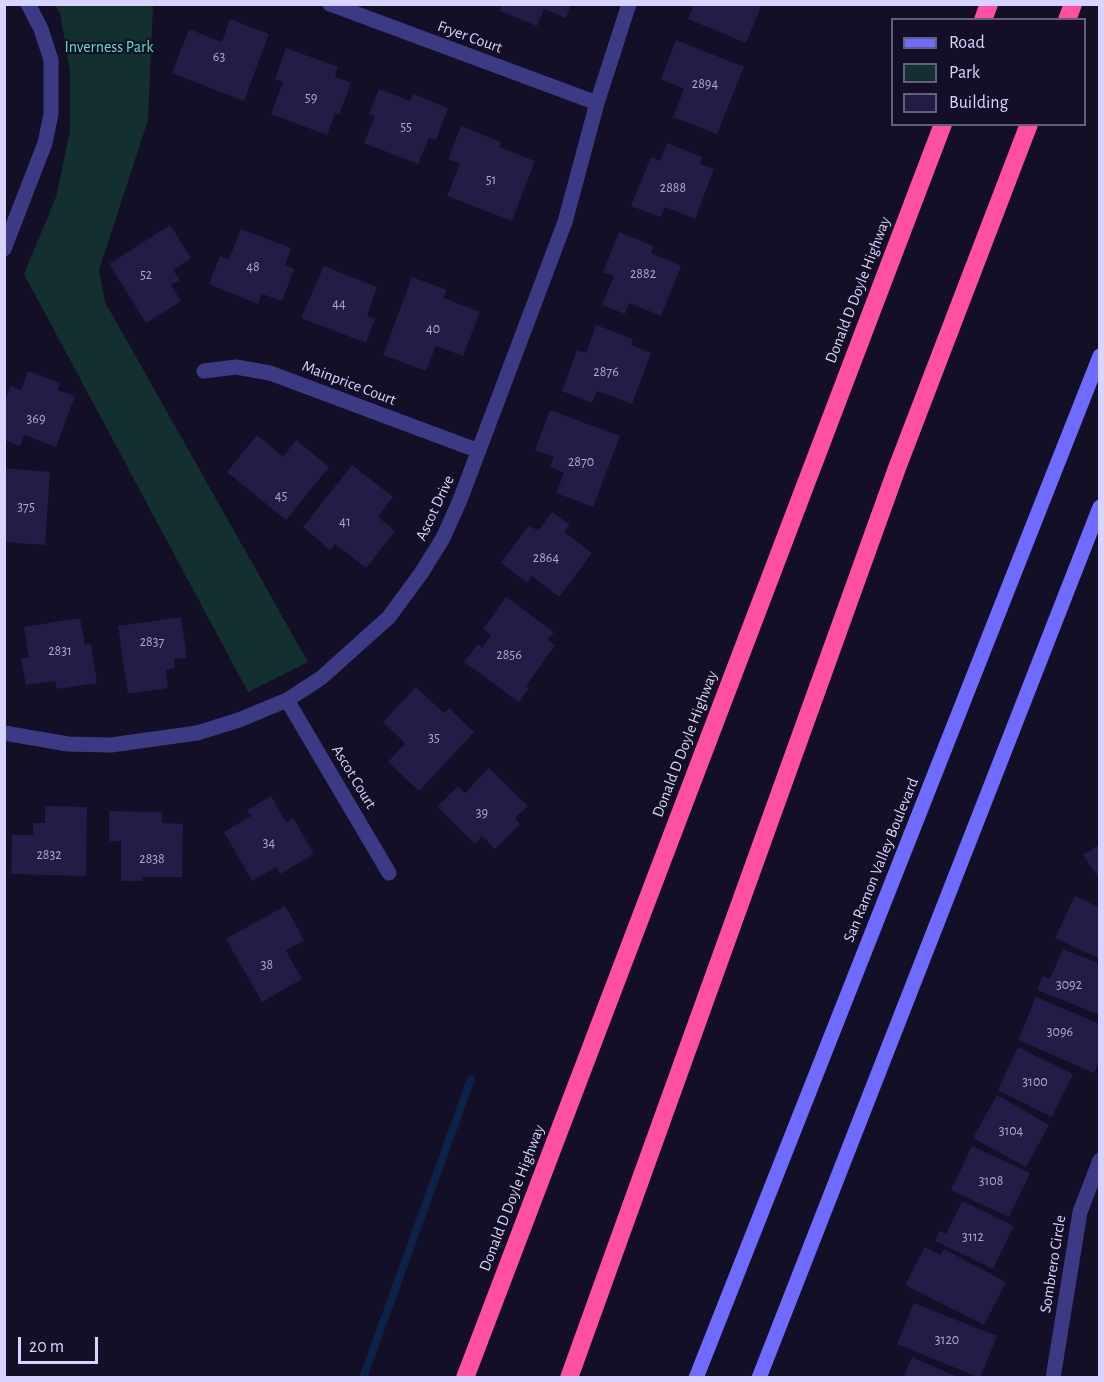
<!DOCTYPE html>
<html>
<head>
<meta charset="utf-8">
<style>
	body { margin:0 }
	#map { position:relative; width:1104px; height:1382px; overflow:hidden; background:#130f26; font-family:"Alegreya Sans",sans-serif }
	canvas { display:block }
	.frame { position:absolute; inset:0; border:6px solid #d9d4ff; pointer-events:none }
	.legend { position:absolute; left:891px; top:18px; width:195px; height:108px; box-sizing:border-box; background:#130f26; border:2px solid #625e7d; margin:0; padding:8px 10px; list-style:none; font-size:18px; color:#d9d4ff }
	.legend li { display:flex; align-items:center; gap:12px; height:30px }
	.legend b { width:30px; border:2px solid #625e7d }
	.scale { position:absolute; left:18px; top:1337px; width:80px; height:27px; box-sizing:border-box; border:3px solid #d9d4ff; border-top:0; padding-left:8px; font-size:18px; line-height:21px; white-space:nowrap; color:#d9d4ff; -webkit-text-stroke:4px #130f26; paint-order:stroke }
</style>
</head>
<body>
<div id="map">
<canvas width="1104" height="1382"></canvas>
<div class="frame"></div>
<ul class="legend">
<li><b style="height:8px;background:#6f6bff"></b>Road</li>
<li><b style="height:16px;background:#12302f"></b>Park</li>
<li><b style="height:16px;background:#241b47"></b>Building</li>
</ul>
<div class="scale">20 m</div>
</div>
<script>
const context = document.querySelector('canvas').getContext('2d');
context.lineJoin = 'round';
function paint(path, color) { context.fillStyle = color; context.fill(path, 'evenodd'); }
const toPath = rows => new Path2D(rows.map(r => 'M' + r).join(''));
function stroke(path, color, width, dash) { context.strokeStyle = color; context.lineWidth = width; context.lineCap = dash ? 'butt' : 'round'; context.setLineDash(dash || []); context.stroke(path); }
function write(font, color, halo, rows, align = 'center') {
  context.font = font + ' "Alegreya Sans",sans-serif'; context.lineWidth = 4.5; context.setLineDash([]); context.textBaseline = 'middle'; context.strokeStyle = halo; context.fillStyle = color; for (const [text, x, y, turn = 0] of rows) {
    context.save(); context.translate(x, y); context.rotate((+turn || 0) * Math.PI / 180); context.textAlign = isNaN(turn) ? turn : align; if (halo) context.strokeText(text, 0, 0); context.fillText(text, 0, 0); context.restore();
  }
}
paint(toPath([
	[55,5,153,5,148,120,99,270,105,302,308,662,248,692,24,274,56,197,70,131,70,72,60,13]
]), '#12302f');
stroke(toPath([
	[363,1378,471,1079]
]), '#0c2248', 8);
paint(toPath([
	[502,4,571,4,566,18,544,9,537,26,500,11],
	[694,4,762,4,746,43,688,19],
	[230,19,269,34,244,101,172,73,189,29,222,42],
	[676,40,744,67,717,134,673,117,684,89,661,79],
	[286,48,338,67,335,77,351,83,339,115,335,114,327,135,271,114,283,82,275,79],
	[379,89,410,101,413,94,448,108,436,140,429,138,418,164,364,143,375,116,369,114],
	[461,126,501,142,499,147,535,161,512,221,447,196,460,164,448,159],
	[667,143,702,157,700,164,714,169,695,219,665,207,660,217,631,206,651,157,660,161],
	[170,225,191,258,173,270,180,280,171,285,181,301,146,323,109,264],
	[241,229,291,248,285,265,294,269,282,301,262,294,258,304,209,284,220,256,229,259],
	[619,232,654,246,651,253,681,266,661,316,629,303,625,314,602,305,614,276,603,272],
	[324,266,377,287,367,316,375,319,366,343,301,318],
	[412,277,447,290,444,298,480,312,463,356,436,346,426,371,383,355],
	[596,325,633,339,631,345,651,353,632,404,597,391,592,403,562,391,577,350,586,353],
	[28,371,60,383,57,390,75,396,56,447,24,435,20,446,4,440,4,402,11,386,21,390],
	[550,410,620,436,593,507,556,493,564,473,550,467,554,457,535,450],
	[257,435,283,457,296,440,329,467,286,520,227,472],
	[352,465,393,497,378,517,395,531,366,568,335,544,330,550,303,527],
	[4,468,50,472,45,545,4,542],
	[552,512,570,525,564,532,592,553,559,597,532,576,527,583,501,563,529,525,538,531],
	[506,597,554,632,548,640,555,645,526,686,529,688,519,702,464,662,478,644,482,648,491,635,483,629],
	[181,617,187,658,174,659,175,668,166,670,168,688,128,694,118,626],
	[80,618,85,645,91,644,97,683,57,689,55,681,26,685,21,659,29,657,24,627],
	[416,687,444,713,449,708,474,732,419,791,388,762,405,743,383,722],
	[489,768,528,806,515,818,520,824,495,849,482,836,475,844,437,807,458,786,465,793],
	[271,796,286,822,293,818,314,854,280,874,276,867,252,881,224,832,251,816,247,810],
	[45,806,87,807,86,876,11,874,12,835,33,835,33,823,45,823],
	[109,811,162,812,162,823,183,824,182,877,142,877,142,881,121,881,121,841,109,841],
	[1100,844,1100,879,1083,855],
	[1075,896,1100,908,1100,959,1055,938],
	[285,906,304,940,286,951,302,979,262,1002,226,939],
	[1063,949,1100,964,1100,1015,1037,990,1043,976,1050,979],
	[1036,997,1100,1024,1100,1060,1094,1073,1018,1040],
	[1018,1047,1073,1074,1052,1117,998,1090],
	[997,1095,1049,1125,1026,1167,973,1138],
	[972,1146,1030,1173,1009,1217,951,1190],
	[962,1201,1014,1226,993,1269,935,1241,940,1231,946,1234],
	[925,1247,941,1255,944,1249,1006,1282,984,1325,905,1285],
	[914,1303,997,1336,980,1378,897,1344],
	[912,1357,960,1378,903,1378]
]), '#241b47');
stroke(toPath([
	[330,4,597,103],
	[4,249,45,143,51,114,51,60,41,29,28,4],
	[204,371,236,367,270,373,479,451],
	[287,700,389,873],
	[4,733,68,744,111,745,197,733,239,720,287,700,321,678,389,617,422,572,443,538,460,500,565,222,597,103,629,4],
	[1053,1378,1080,1212,1100,1160]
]), '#3d3a85', 15);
stroke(toPath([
	[696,1378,1100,356],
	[759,1378,1100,507]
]), '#6f6bff', 15);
stroke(toPath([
	[983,20,989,4],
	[1067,20,1073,4],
	[465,1378,943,124],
	[569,1378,897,468,1029,124]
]), '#ff4fa3', 18);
write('14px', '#aca6d1', null, [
	["63",219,57],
	["2894",705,84],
	["59",311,98],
	["55",406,127],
	["51",491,180],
	["2888",673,188],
	["48",253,267],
	["2882",643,274],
	["52",146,275],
	["44",339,304],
	["40",433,329],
	["2876",606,372],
	["369",36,419],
	["2870",581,462],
	["45",281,496],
	["375",26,507],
	["41",345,522],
	["2864",546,558],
	["2837",152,642],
	["2831",60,651],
	["2856",509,655],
	["35",434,738],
	["39",482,813],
	["34",269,843],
	["2832",49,855],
	["2838",152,859],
	["38",267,965],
	["3092",1069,985],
	["3096",1060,1032],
	["3100",1035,1082],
	["3104",1011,1131],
	["3108",991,1181],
	["3112",973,1237],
	["3120",947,1340]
]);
write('16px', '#d9d4ff', '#130f26', [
	["Fryer Court",470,37,20],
	["Donald D Doyle Highway",858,290,-69],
	["Mainprice Court",349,383,21],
	["Ascot Drive",435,508,-65],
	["Donald D Doyle Highway",685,744,-69],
	["Ascot Court",354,777,59],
	["San Ramon Valley Boulevard",881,860,-68],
	["Donald D Doyle Highway",512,1198,-69],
	["Sombrero Circle",1053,1264,-81]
]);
write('16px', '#5fe0c0', '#130f26', [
	["Inverness Park",109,47]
]);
</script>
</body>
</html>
